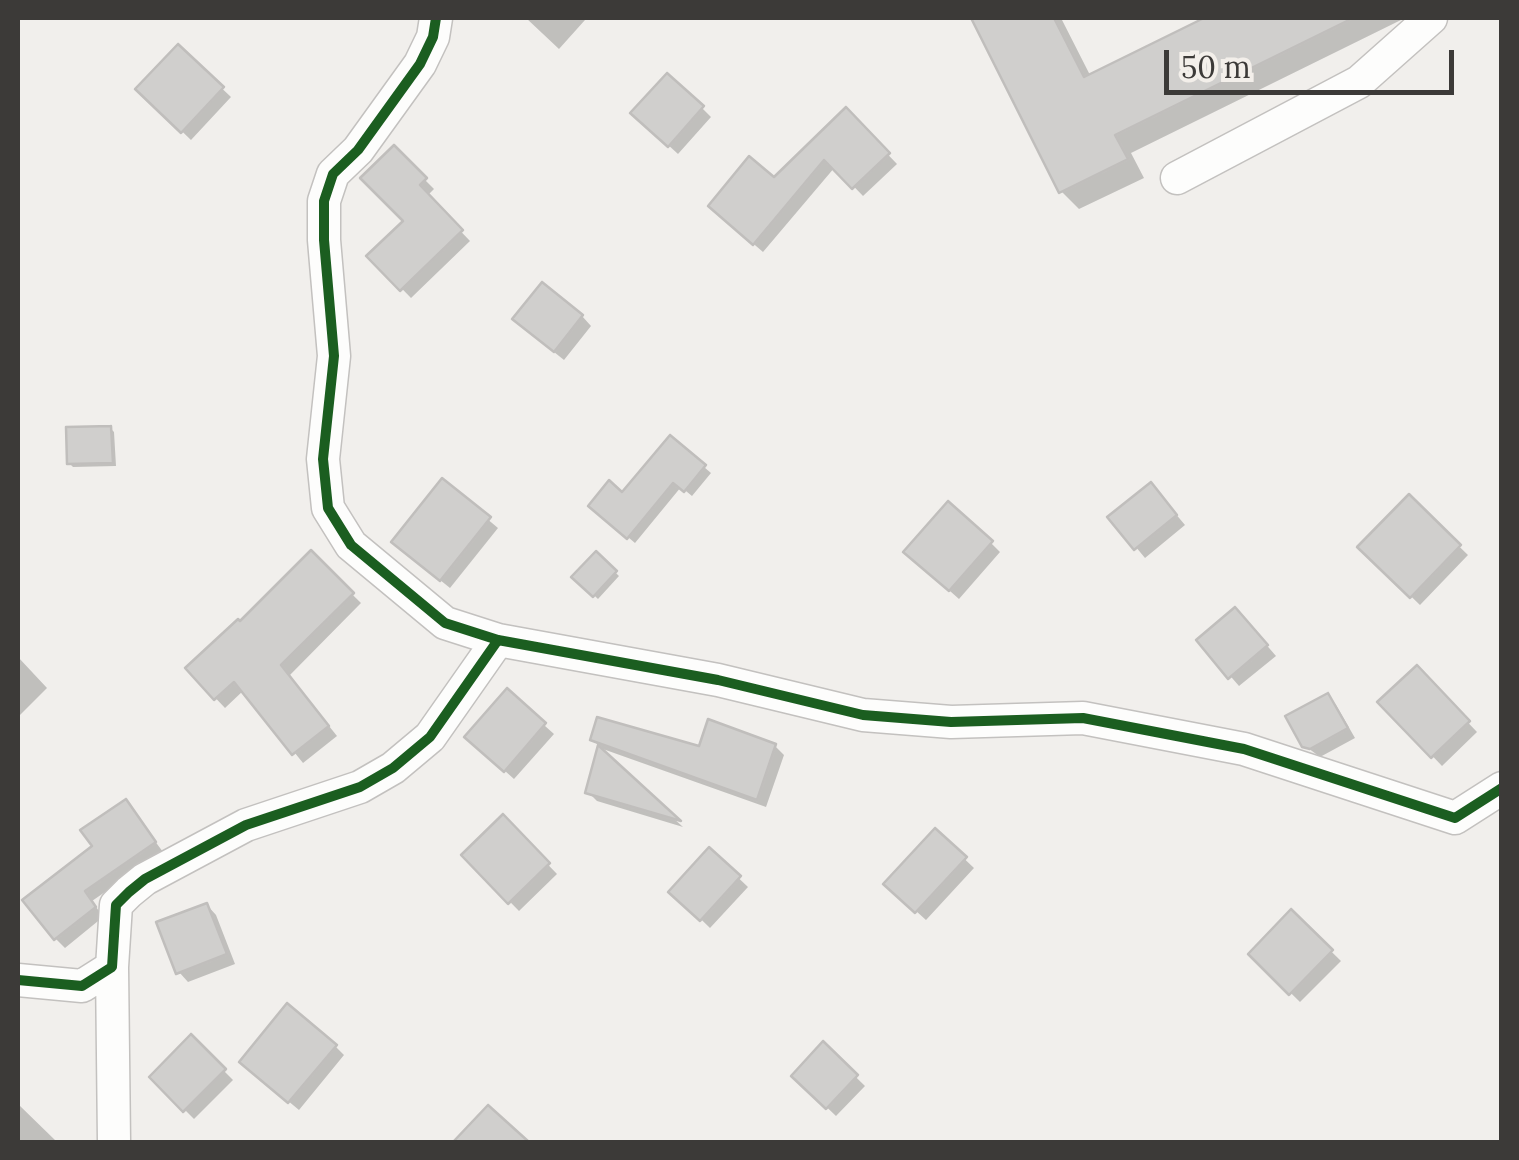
<!DOCTYPE html>
<html>
<head>
<meta charset="utf-8">
<style>
	body { margin:0 }
	#map { position:relative; width:1519px; height:1160px; overflow:hidden; background:#f1efec; font-family:Lora,serif }
	canvas { display:block }
	.frame { position:absolute; inset:0; border:20px solid #3c3a38; pointer-events:none }
	.scale { position:absolute; left:1164px; top:50px; width:290px; height:45px; box-sizing:border-box; border:5px solid #3c3a38; border-top:0; padding-left:12px; font-size:30px; line-height:35px; white-space:nowrap; color:#3c3a38; -webkit-text-stroke:8px #f3efea; paint-order:stroke }
</style>
</head>
<body>
<div id="map">
<canvas width="1519" height="1160"></canvas>
<div class="frame"></div>
<div class="scale">50 m</div>
</div>
<script>
const context = document.querySelector('canvas').getContext('2d');
context.lineJoin = 'round';
function paint(path, color) { context.fillStyle = color; context.fill(path, 'evenodd'); }
const toPath = rows => new Path2D(rows.map(r => 'M' + r).join(''));
function stroke(path, color, width, dash) { context.strokeStyle = color; context.lineWidth = width; context.lineCap = dash ? 'butt' : 'round'; context.setLineDash(dash || []); context.stroke(path); }
paint(toPath([
	[526,18,582,18,585,20,559,49],
	[974,18,1061,18,1091,77,1210,18,1403,19,1131,153,1144,178,1079,209,1061,191],
	[178,47,231,97,191,140,138,89],
	[702,108,711,117,678,154,643,122],
	[846,111,897,164,863,196,835,167,763,252,720,215,774,180],
	[394,149,434,189,427,196,470,241,411,298,370,256,407,221],
	[582,316,591,326,564,360,524,328],
	[110,428,114,432,116,466,73,467,69,463],
	[704,467,711,473,692,496,681,487,635,543,598,512,623,495],
	[443,482,498,528,450,588,404,551],
	[1159,494,1185,525,1145,558,1111,517],
	[1409,498,1468,555,1420,605,1360,547],
	[991,543,1000,552,959,599,916,561],
	[311,554,361,603,289,676,337,736,303,763,244,690,225,708,188,669,240,625],
	[596,554,619,576,598,599,575,577],
	[1244,619,1276,656,1239,686,1199,640],
	[18,657,47,688,18,717],
	[1416,668,1477,732,1442,766,1381,702],
	[507,692,554,734,514,779,477,746],
	[1327,696,1336,705,1355,738,1320,757,1304,745],
	[593,739,701,749,775,746,784,755,766,807,600,748],
	[599,750,683,827,597,801,588,792],
	[126,802,163,852,92,901,103,917,65,948,56,939,95,847],
	[503,818,557,874,519,911,464,855],
	[935,831,974,868,926,920,886,884],
	[709,850,748,887,710,928,672,891],
	[207,905,216,915,235,964,188,982,179,972],
	[1291,912,1341,961,1300,1002,1251,954],
	[191,1038,233,1080,194,1119,152,1077],
	[823,1045,865,1086,836,1116,794,1076],
	[335,1046,344,1055,299,1110,252,1071],
	[18,1104,56,1141,57,1142,18,1142]
]), '#0003');
const building = toPath([
	[971,18,1054,18,1084,77,1204,18,1353,18,1115,135,1128,159,1059,193,971,18],
	[178,44,224,87,181,133,135,89,178,44],
	[667,73,704,106,668,147,630,113,667,73],
	[846,107,890,153,852,189,824,160,753,245,708,206,749,156,774,177,846,107],
	[394,145,427,178,420,185,463,230,400,291,366,256,403,221,360,178,394,145],
	[542,282,583,315,554,352,512,319,542,282],
	[111,426,113,463,67,464,66,427,111,426],
	[670,435,706,465,684,492,673,483,627,539,588,506,609,480,622,492,670,435],
	[442,478,491,517,440,581,391,542,442,478],
	[1151,482,1177,515,1134,550,1107,517,1151,482],
	[1409,494,1461,545,1410,598,1357,547,1409,494],
	[948,501,993,541,949,591,903,552,948,501],
	[311,550,354,593,281,665,329,726,292,755,234,682,214,700,185,668,238,619,240,621,311,550],
	[596,551,617,571,593,597,571,577,596,551],
	[1235,607,1268,645,1228,679,1196,640,1235,607],
	[1417,665,1470,721,1431,758,1377,702,1417,665],
	[507,688,546,723,504,772,464,737,507,688],
	[1328,693,1348,728,1310,749,1302,747,1285,716,1328,693],
	[597,717,699,746,708,719,776,744,757,800,590,740,597,717],
	[598,745,681,821,585,793,598,745],
	[126,799,156,842,85,891,96,907,54,940,22,900,92,846,80,830,126,799],
	[503,814,550,863,508,904,461,855,503,814],
	[935,828,967,857,915,913,883,884,935,828],
	[709,847,741,876,700,921,668,892,709,847],
	[207,903,227,954,176,974,156,922,207,903],
	[1291,909,1333,950,1289,995,1248,954,1291,909],
	[287,1003,337,1045,288,1103,239,1062,287,1003],
	[191,1034,226,1069,183,1112,149,1077,191,1034],
	[823,1041,858,1075,826,1109,791,1076,823,1041],
	[488,1105,529,1142,453,1142,488,1105]
]);
paint(building, '#d0cfcd');
stroke(building, '#c0bebc', 2.5);
const street = toPath([
	[436,18,433,37,420,64,358,150,333,174,324,201,324,240,334,356,323,459,328,508,351,545,445,623,498,640,718,680,863,715,951,722,1083,718,1244,749,1455,818,1502,788],
	[1177,178,1359,82,1431,18],
	[112,967,114,1142],
	[18,980,82,986,112,967,116,905,129,892,145,879,246,825,360,787,393,768,430,737,498,640]
]);
stroke(street, '#c3c1bf', 35);
stroke(street, '#fdfdfc', 32);
stroke(toPath([
	[436,18,433,37,420,64,358,150,333,174,324,201,324,240,334,356,323,459,328,508,351,545,445,623,498,640,718,680,863,715,951,722,1083,718,1244,749,1455,818,1502,788],
	[18,980,82,986,112,967,116,905,129,892,145,879,246,825,360,787,393,768,430,737,498,640]
]), '#1b5e20', 10);
</script>
</body>
</html>
